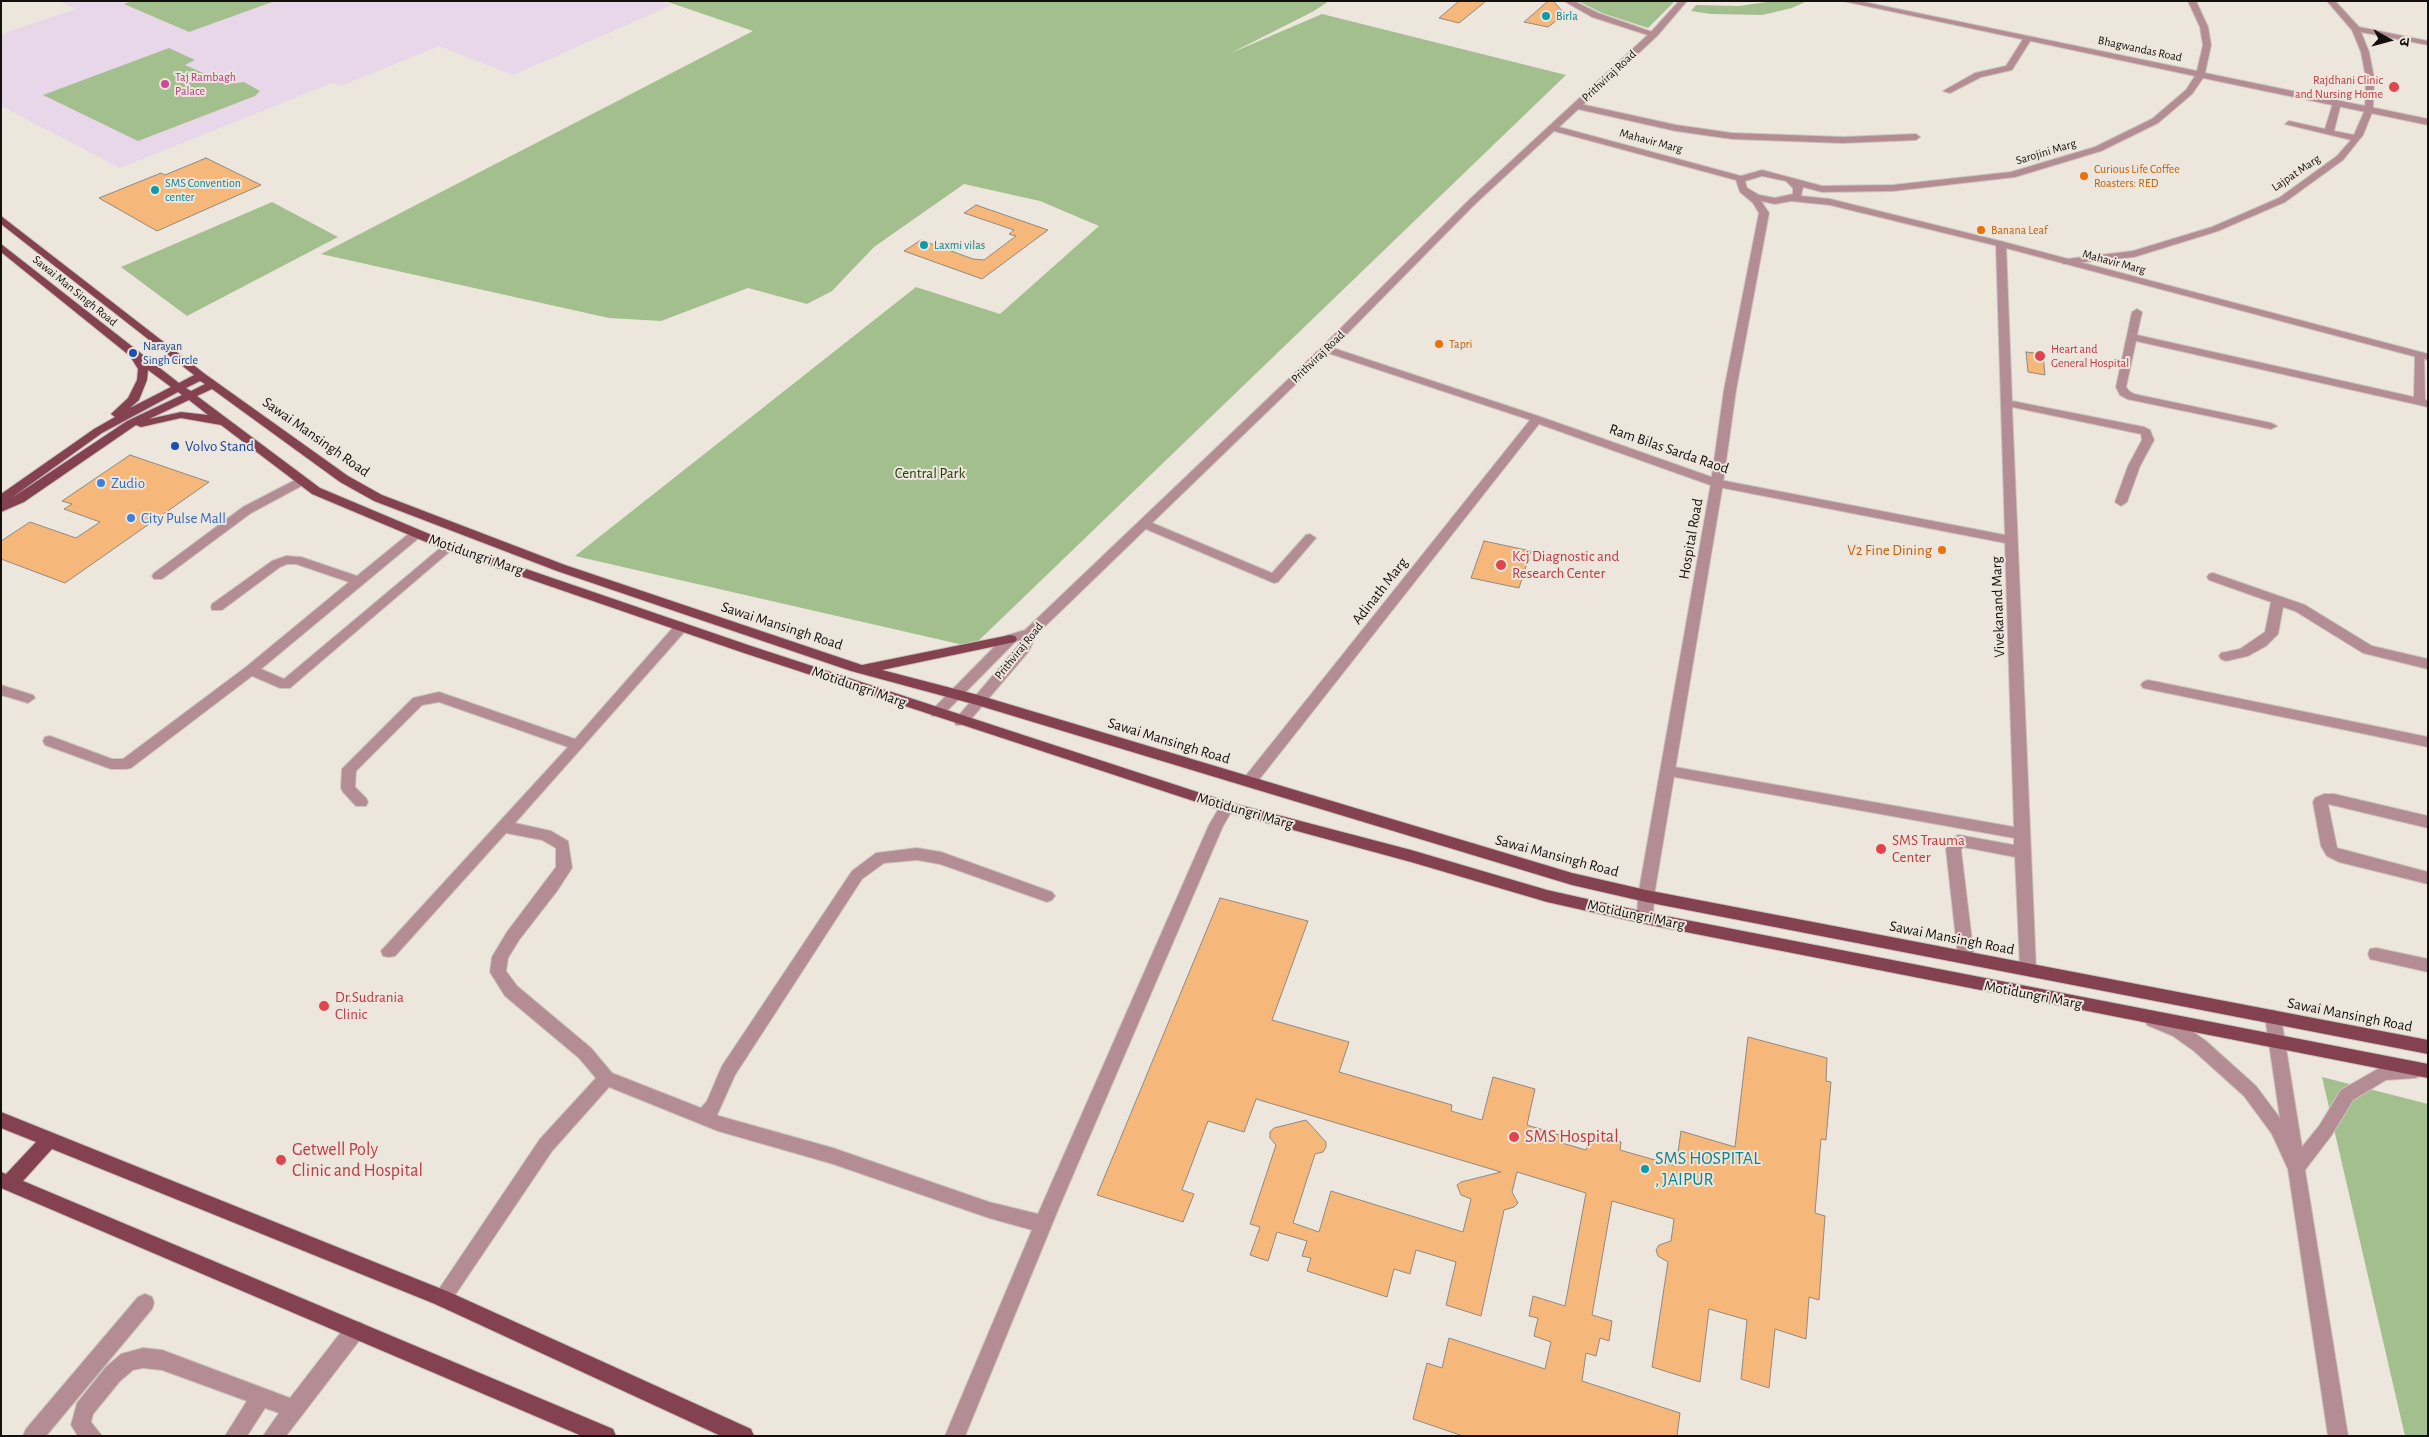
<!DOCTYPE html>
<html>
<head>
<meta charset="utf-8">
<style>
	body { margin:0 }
	#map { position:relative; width:2429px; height:1437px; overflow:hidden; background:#ede6dd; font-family:"Alegreya Sans","Noto Sans Devanagari",sans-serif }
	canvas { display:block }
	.frame { position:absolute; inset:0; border:2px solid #13100e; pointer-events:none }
	.north { position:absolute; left:2364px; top:15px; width:50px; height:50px; -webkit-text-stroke:4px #ede6dd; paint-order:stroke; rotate:97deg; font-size:14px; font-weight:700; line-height:20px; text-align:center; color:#13100e }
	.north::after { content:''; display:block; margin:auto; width:18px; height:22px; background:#13100e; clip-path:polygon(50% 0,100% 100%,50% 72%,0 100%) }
</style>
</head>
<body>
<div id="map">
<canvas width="2429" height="1437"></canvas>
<div class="frame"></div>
<div class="north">उ</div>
</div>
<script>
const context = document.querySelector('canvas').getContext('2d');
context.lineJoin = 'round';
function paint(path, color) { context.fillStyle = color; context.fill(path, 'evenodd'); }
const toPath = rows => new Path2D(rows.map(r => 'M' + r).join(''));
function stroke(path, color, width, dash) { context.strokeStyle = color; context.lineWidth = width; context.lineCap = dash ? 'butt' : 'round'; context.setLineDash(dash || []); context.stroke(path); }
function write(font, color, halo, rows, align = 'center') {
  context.font = font + ' "Alegreya Sans",sans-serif'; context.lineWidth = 4; context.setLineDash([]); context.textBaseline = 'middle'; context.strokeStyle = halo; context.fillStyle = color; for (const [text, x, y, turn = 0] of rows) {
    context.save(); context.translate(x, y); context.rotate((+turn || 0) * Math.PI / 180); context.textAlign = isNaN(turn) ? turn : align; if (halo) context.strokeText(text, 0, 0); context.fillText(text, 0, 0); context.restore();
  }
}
paint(toPath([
	[59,1,660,1,672,5,513,75,439,46,341,86,332,83,120,168,1,106,1,34,76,9]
]), '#e7d7e9');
paint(toPath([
	[132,1,275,1,189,32,124,4],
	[665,1,1329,1,1314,11,1231,53,1322,14,1566,75,972,647,575,556,916,287,1000,314,1099,226,1040,201,964,184,874,247,832,291,807,304,748,288,661,321,609,318,321,254,753,31],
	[1578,1,1675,1,1648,28,1602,13],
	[1774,1,1807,1,1792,8,1762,15,1711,14,1691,11,1696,5,1739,6],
	[169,48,195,60,185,65,228,84,244,82,260,91,255,96,138,141,43,95],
	[272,202,338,237,187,316,121,267],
	[2322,1077,2428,1104,2428,1436,2405,1436]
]), '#a4bf8e');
const building = toPath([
	[1459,1,1486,1,1459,23,1439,18,1459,1],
	[1548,1,1553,1,1565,14,1548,27,1524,22,1548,1],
	[206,158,261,185,157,231,99,198,161,173,165,175,206,158],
	[976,205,1048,230,982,279,904,251,921,240,973,259,984,260,1016,236,1009,234,1014,230,964,213,976,205],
	[2026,352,2043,354,2045,375,2028,372,2026,352],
	[130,455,209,482,65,583,1,559,1,541,30,522,76,538,100,522,64,509,72,504,62,501,130,455],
	[1484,541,1531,551,1519,588,1471,578,1484,541],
	[1220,898,1308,921,1272,1020,1349,1042,1339,1072,1452,1105,1451,1111,1482,1120,1493,1077,1535,1089,1527,1125,1563,1136,1562,1143,1586,1150,1590,1133,1621,1142,1620,1150,1676,1166,1681,1131,1735,1147,1748,1037,1827,1058,1826,1081,1831,1082,1826,1140,1821,1139,1815,1213,1825,1216,1819,1300,1809,1297,1806,1339,1775,1329,1769,1388,1741,1379,1747,1320,1709,1309,1700,1382,1652,1367,1668,1262,1658,1256,1656,1250,1659,1245,1671,1241,1674,1219,1612,1201,1592,1315,1612,1321,1609,1341,1600,1338,1596,1356,1586,1353,1582,1381,1680,1413,1677,1436,1463,1436,1413,1419,1427,1363,1442,1368,1449,1338,1545,1369,1551,1342,1534,1336,1538,1318,1529,1316,1533,1296,1565,1306,1586,1193,1517,1172,1512,1192,1518,1203,1514,1207,1504,1210,1481,1316,1446,1305,1456,1262,1416,1250,1410,1274,1394,1269,1387,1297,1307,1271,1311,1258,1302,1256,1307,1241,1277,1232,1268,1261,1250,1255,1260,1227,1250,1224,1276,1145,1270,1138,1270,1132,1274,1128,1306,1120,1326,1142,1326,1147,1323,1152,1315,1154,1293,1223,1319,1232,1331,1191,1463,1232,1471,1199,1461,1195,1457,1185,1461,1182,1501,1172,1256,1099,1244,1132,1208,1121,1182,1190,1194,1194,1183,1222,1097,1195,1220,898]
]);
paint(building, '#f6b77a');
stroke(building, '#908982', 1);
const minor = toPath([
	[1564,1,1574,1,1598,13,1658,34,1651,36,1592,17,1564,1],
	[2327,1,2335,1,2359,27,2428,41,2428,45,2361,32,2369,52,2374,78,2373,110,2363,135,2343,160,2285,202,2218,231,2134,257,2063,264,2063,260,2067,259,2133,251,2212,227,2279,198,2337,156,2351,140,2285,124,2289,121,2325,129,2333,103,2337,100,2341,103,2334,131,2354,135,2365,110,2366,78,2361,52,2352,30,2327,1],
	[2025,36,2032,38,2012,70,1981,77,1950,93,1943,91,1975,73,2006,66,2025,36],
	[1576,103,1676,125,1732,133,1843,137,1916,134,1920,137,1916,140,1843,143,1732,139,1676,131,1573,108,1572,106,1576,103],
	[2001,241,2006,244,2012,401,2144,427,2150,430,2154,440,2140,466,2127,502,2121,506,2115,502,2128,466,2142,440,2141,434,2012,407,2036,969,2034,974,2028,976,2022,974,2020,969,2015,857,1963,847,1961,850,1974,957,1972,962,1966,963,1960,962,1958,957,1946,849,1954,837,1959,835,2014,845,2014,838,1669,776,1664,775,1662,771,1664,767,1669,766,2014,827,2005,543,1713,486,1539,424,1254,786,1244,786,1242,782,1244,778,1530,420,1322,351,1322,347,1330,347,1541,417,1720,480,2005,535,1996,244,2001,241],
	[2137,309,2142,312,2137,335,2414,397,2415,355,2420,352,2424,353,2425,400,2428,401,2428,407,2136,341,2126,387,2129,391,2134,394,2271,423,2277,426,2271,429,2127,399,2120,395,2116,387,2132,312,2137,309],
	[301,477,305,478,307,481,305,484,251,513,162,579,154,579,152,576,154,573,243,507,301,477],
	[1145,520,1272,573,1306,535,1310,534,1316,538,1278,582,1274,583,1141,527,1139,524,1145,520],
	[416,530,422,534,420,537,261,669,284,679,445,544,449,543,455,547,290,688,280,688,252,676,131,768,126,769,111,769,45,745,43,741,45,737,50,736,112,759,123,759,246,667,349,582,296,564,287,564,280,567,222,610,212,610,211,607,212,604,272,561,286,556,301,557,357,576,412,531,416,530],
	[2213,573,2305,605,2372,646,2428,659,2428,669,2363,653,2295,611,2283,607,2278,634,2266,646,2248,656,2226,661,2221,659,2219,656,2221,653,2240,649,2265,632,2271,602,2209,580,2207,577,2209,574,2213,573],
	[682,622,688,626,687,629,515,823,551,831,568,841,572,868,557,891,519,940,508,958,506,971,517,986,591,1048,612,1073,701,1108,707,1101,722,1066,852,871,876,853,917,848,941,852,1052,892,1055,896,1052,900,1047,902,940,864,917,860,884,863,862,879,735,1075,717,1115,719,1116,833,1148,989,1202,1038,1214,1209,825,1222,803,1227,802,1232,803,1234,807,1223,826,1060,1205,965,1436,945,1436,1032,1230,989,1218,833,1164,718,1131,609,1087,552,1151,449,1304,442,1307,435,1304,433,1298,540,1139,596,1078,579,1058,505,996,490,972,492,957,507,932,556,867,556,848,542,840,506,833,395,956,389,957,383,956,381,951,568,747,439,702,422,705,356,771,355,787,366,798,368,802,366,806,356,806,343,792,341,788,342,769,413,698,439,692,575,739,677,623,682,622],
	[2148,680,2428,737,2428,747,2143,688,2141,685,2143,682,2148,680],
	[1,685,33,695,35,698,28,703,1,695,1,685],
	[2324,794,2334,794,2428,816,2428,828,2328,804,2337,848,2428,872,2428,884,2339,862,2327,856,2321,846,2313,802,2315,798,2324,794],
	[2376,948,2428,959,2428,972,2370,959,2368,954,2370,949,2376,948],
	[2273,1010,2279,1012,2281,1017,2302,1147,2319,1126,2341,1090,2383,1066,2415,1064,2421,1066,2423,1071,2421,1076,2415,1078,2386,1080,2353,1100,2331,1136,2305,1170,2348,1436,2328,1436,2288,1169,2272,1134,2244,1096,2194,1051,2173,1036,2147,1025,2145,1020,2147,1015,2153,1013,2185,1026,2206,1041,2256,1086,2280,1118,2265,1017,2267,1012,2273,1010],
	[145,1294,152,1297,154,1303,152,1309,46,1436,23,1436,26,1429,138,1297,145,1294],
	[355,1321,362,1323,364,1330,362,1337,286,1436,263,1436,279,1413,265,1408,247,1436,225,1436,247,1401,162,1370,143,1368,133,1370,120,1381,93,1414,91,1422,102,1436,78,1436,71,1425,77,1403,106,1367,121,1354,143,1348,162,1350,290,1398,348,1323,355,1321]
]);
const tertiary = toPath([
	[1679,1,1687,1,1657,36,1559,127,1741,176,1762,170,1822,186,1893,185,2011,172,2095,147,2152,119,2186,90,2195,76,1843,1,1859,1,2197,71,2203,45,2200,27,2188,1,2196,1,2208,27,2211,45,2205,73,2428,119,2428,125,2203,78,2192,94,2158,123,2101,151,2015,177,1893,191,1822,192,1803,187,1801,196,1830,199,2004,242,2428,354,2428,360,1998,246,1830,205,1791,201,1775,204,1761,201,1769,213,1736,390,1723,483,1654,896,1653,918,1650,922,1645,924,1640,922,1637,918,1638,896,1711,483,1724,390,1759,213,1753,203,1740,192,1736,180,1554,131,1475,204,1330,351,1036,635,1029,651,966,725,956,725,954,721,1018,646,1020,640,1015,642,942,716,932,716,930,713,932,710,1005,636,1025,630,1322,347,1469,200,1651,32,1679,1],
	[1762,176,1786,181,1793,188,1793,194,1775,198,1759,195,1747,188,1745,181,1762,176]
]);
const primary = toPath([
	[1,216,205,374,348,476,382,495,565,565,862,665,1010,635,1015,636,1017,639,1015,642,882,670,978,695,1572,873,1646,890,2428,1040,2428,1054,1646,902,1572,885,977,705,851,671,557,571,374,501,340,482,212,389,197,396,320,488,453,544,751,646,1228,802,1411,850,1547,890,1645,912,2428,1064,2428,1078,1645,924,1547,902,1411,862,1227,812,741,652,445,550,312,494,221,425,181,418,141,427,136,425,24,502,1,512,1,494,94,429,115,417,111,414,128,398,137,380,138,369,130,356,1,252,1,244,179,383,194,375,1,224,1,216],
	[148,370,171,387,130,408,139,400,147,380,148,370],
	[200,381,205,384,191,391,186,388,200,381],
	[178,392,182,395,127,421,10,499,102,433,178,392],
	[189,400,208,415,181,412,149,419,189,400],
	[1,1112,449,1292,751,1429,754,1436,721,1436,435,1304,52,1149,23,1181,613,1429,616,1436,582,1436,1,1188,1,1172,6,1174,36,1142,1,1128,1,1112]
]);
stroke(minor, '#cac4bc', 2);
stroke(tertiary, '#cac4bc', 2);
stroke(primary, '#cac4bc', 2);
paint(minor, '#b48d94');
paint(tertiary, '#b48d94');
paint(primary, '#844251');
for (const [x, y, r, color] of [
	[1546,16,5,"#0f9aa8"],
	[165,84,5,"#d1479c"],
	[2394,87,6,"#e0444e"],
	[2084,176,5,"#e8710a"],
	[155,190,5,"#0f9aa8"],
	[1981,230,5,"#e8710a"],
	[924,245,5,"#0f9aa8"],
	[1439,344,5,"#e8710a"],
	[133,353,5,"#1a4fb4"],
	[2040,356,6,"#e0444e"],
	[175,446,5,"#1a4fb4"],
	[101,483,5,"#3f7fe0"],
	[131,518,5,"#3f7fe0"],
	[1942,550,5,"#e8710a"],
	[1501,565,6,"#e0444e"],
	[1881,849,6,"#e0444e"],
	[324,1006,6,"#e0444e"],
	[1514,1137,6,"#e0444e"],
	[281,1160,6,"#e0444e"],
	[1645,1169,5,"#0f9aa8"]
]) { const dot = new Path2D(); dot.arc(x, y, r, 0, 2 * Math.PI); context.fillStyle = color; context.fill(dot); stroke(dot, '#ede6dd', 2); }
write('12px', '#0d838f', '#ede6dd', [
	["Birla",1556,16],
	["SMS Convention",165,183],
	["center",165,197],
	["Laxmi vilas",934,245]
], 'left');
write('12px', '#13100e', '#ede6dd', [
	["Bhagwandas Road",2140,49,12],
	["Prithviraj Road",1609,76,-43],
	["Mahavir Marg",1651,141,15],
	["Sarojini Marg",2046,152,-17],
	["Lajpat Marg",2296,173,-34],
	["Mahavir Marg",2114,262,15],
	["Sawai Man Singh Road",75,291,39],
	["Prithviraj Road",1318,357,-44],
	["Prithviraj Road",1019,651,-51]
]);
write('12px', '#b23c85', '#ede6dd', [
	["Taj Rambagh",175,77],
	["Palace",175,91]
], 'left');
write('12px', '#be3a42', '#ede6dd', [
	["Rajdhani Clinic",2383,80],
	["and Nursing Home",2383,94],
	["Heart and",2051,349,"left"],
	["General Hospital",2051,363,"left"]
], 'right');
write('12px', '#c56008', '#ede6dd', [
	["Curious Life Coffee",2094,169],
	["Roasters: RED",2094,183],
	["Banana Leaf",1991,230],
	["Tapri",1449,344]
], 'left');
write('12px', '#164399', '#ede6dd', [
	["Narayan",143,346],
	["Singh Circle",143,360]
], 'left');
write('15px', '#13100e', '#ede6dd', [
	["Sawai Mansingh Road",316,437,35],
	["Ram Bilas Sarda Raod",1669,449,19],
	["Hospital Road",1691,539,-80],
	["Motidungri Marg",476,555,19],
	["Adinath Marg",1380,591,-52],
	["Vivekanand Marg",1998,607,-92],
	["Sawai Mansingh Road",782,626,18],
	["Motidungri Marg",859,687,19],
	["Sawai Mansingh Road",1169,741,17],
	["Motidungri Marg",1245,811,16],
	["Sawai Mansingh Road",1557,856,15],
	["Motidungri Marg",1636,915,12],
	["Sawai Mansingh Road",1952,938,11],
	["Motidungri Marg",2033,995,11],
	["Sawai Mansingh Road",2350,1015,11]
]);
write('15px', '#164399', '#ede6dd', [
	["Volvo Stand",185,446]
], 'left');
write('15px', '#243c07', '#ede6dd', [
	["Central Park",930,473]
]);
write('15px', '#366cbe', '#ede6dd', [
	["Zudio",111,483],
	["City Pulse Mall",141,518]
], 'left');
write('15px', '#c56008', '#ede6dd', [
	["V2 Fine Dining",1932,550]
], 'right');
write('15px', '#be3a42', '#ede6dd', [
	["Kcj Diagnostic and",1512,556],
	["Research Center",1512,573],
	["SMS Trauma",1892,840],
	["Center",1892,857],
	["Dr.Sudrania",335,997],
	["Clinic",335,1014]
], 'left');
write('18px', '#be3a42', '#ede6dd', [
	["SMS Hospital",1525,1137],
	["Getwell Poly",292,1150],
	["Clinic and Hospital",292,1171]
], 'left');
write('18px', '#0d838f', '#ede6dd', [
	["SMS HOSPITAL",1655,1159],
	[", JAIPUR",1655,1180]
], 'left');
</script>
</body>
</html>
